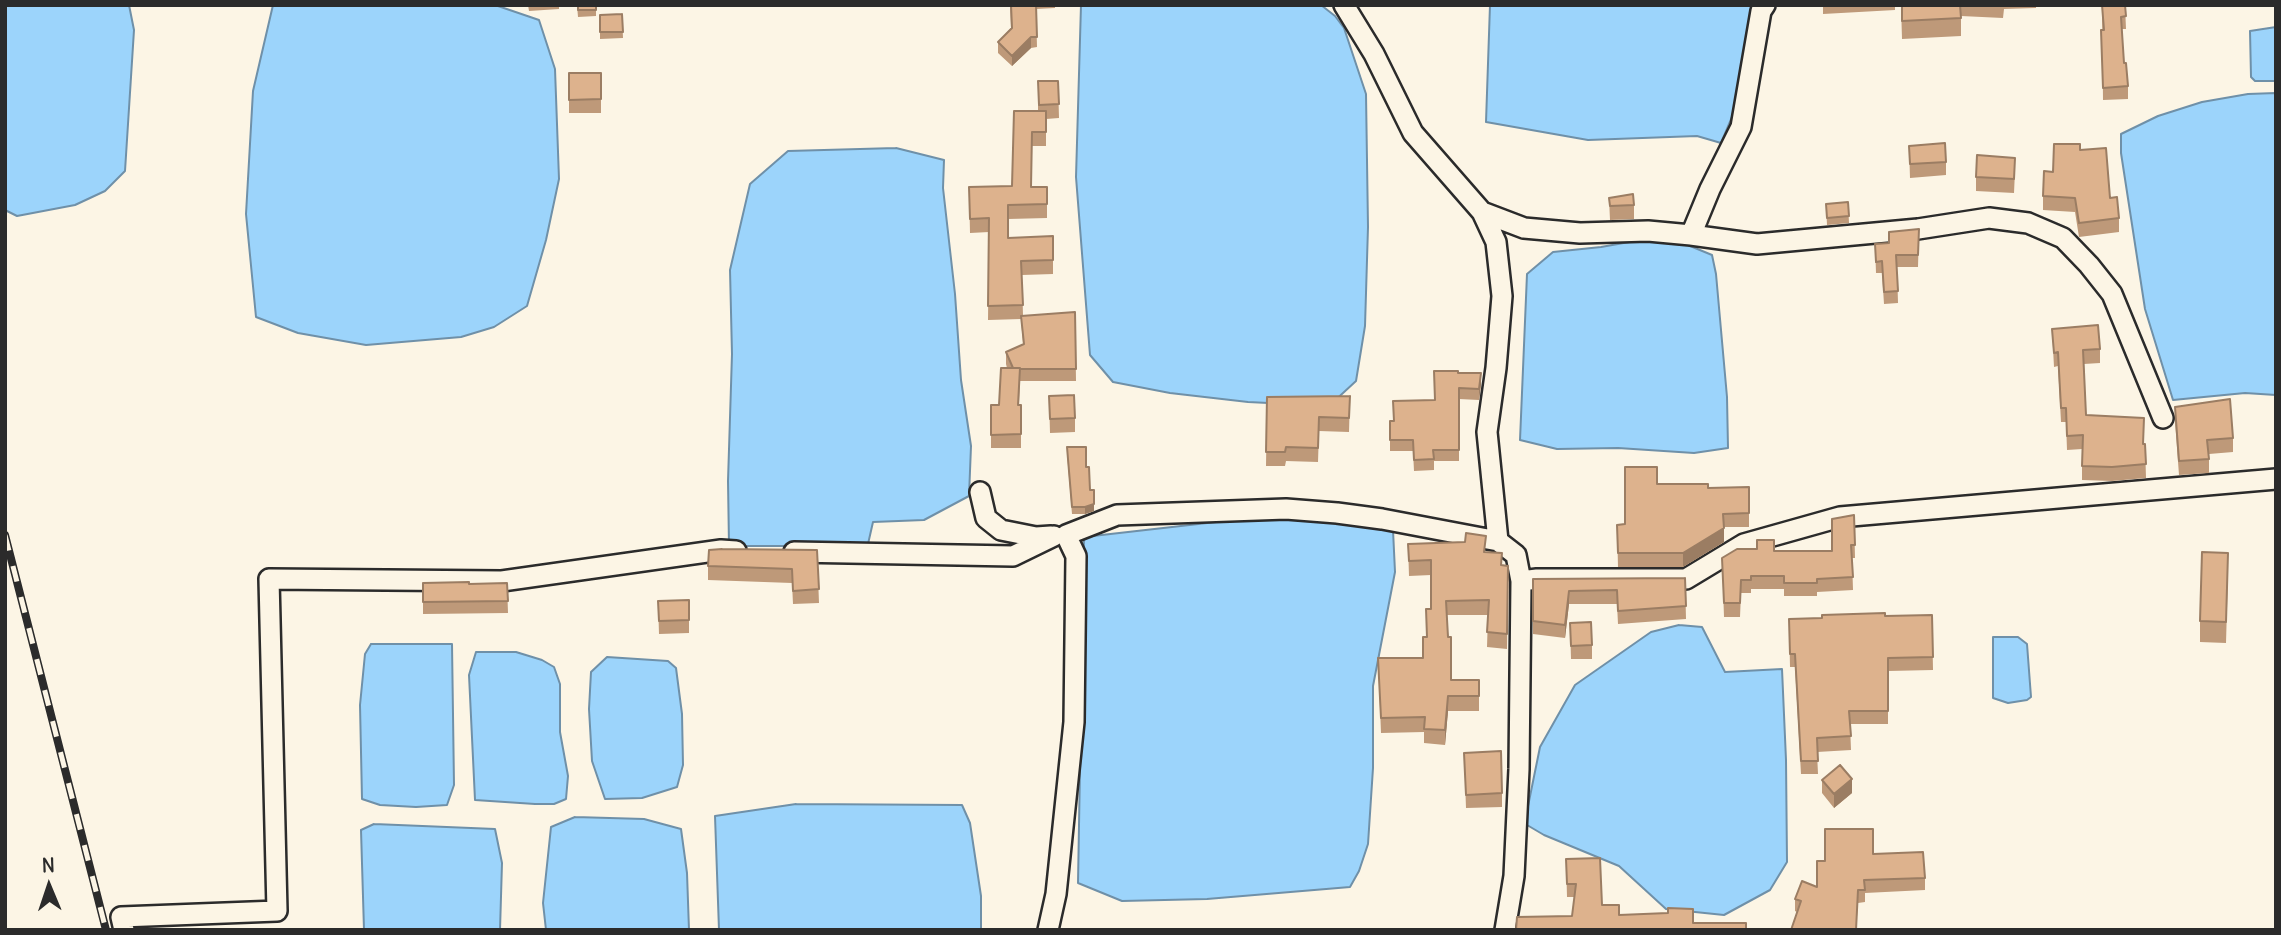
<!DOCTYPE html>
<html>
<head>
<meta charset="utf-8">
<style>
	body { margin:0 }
	#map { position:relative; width:2281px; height:935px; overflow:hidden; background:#fcf5e5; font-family:Delius,sans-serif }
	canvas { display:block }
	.frame { position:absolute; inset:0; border:7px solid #2b2b2b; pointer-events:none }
	.north { position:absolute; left:14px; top:851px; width:70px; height:70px; -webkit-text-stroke:5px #fcf5e5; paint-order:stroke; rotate:358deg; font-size:19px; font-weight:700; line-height:28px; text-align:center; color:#2b2b2b }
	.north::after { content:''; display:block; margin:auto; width:24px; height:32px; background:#2b2b2b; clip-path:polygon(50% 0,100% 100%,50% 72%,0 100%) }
</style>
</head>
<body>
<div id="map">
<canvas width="2281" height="935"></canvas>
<div class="frame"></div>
<div class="north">N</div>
</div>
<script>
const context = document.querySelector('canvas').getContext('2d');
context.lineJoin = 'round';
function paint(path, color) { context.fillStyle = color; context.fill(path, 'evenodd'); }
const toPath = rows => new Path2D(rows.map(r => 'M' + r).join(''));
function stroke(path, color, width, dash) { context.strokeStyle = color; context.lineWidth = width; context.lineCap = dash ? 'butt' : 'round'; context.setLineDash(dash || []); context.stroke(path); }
const water = toPath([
	[5,5,129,5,134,30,125,171,105,191,75,205,17,216,5,210,5,5],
	[273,5,495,5,539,20,555,69,559,179,546,240,527,306,494,327,461,337,366,345,298,333,256,317,246,214,253,91,273,5],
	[1081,5,1321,5,1335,16,1344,28,1366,94,1368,227,1365,326,1356,381,1329,406,1248,402,1170,393,1113,382,1090,355,1076,177,1081,5],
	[1490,5,1757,5,1732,117,1721,143,1697,136,1588,140,1486,122,1490,5],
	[2276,27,2276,81,2255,81,2251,77,2250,31,2276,27],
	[2276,93,2276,395,2245,393,2173,400,2145,309,2121,153,2121,134,2158,116,2202,102,2248,94,2276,93],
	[896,148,944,160,943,188,955,294,961,380,971,446,969,496,924,520,873,522,868,544,822,546,729,546,728,481,732,354,730,270,750,184,788,151,896,148],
	[1635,241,1678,241,1712,255,1716,274,1727,397,1728,448,1694,453,1618,448,1557,449,1520,440,1527,274,1553,252,1601,247,1635,241],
	[1260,517,1362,522,1393,530,1395,572,1373,686,1373,768,1368,844,1359,871,1350,887,1207,899,1122,901,1078,883,1084,537,1260,517],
	[1679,625,1702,627,1725,672,1782,669,1786,760,1787,862,1770,890,1724,915,1666,909,1619,866,1544,835,1527,825,1527,811,1540,747,1575,685,1651,632,1679,625],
	[1993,637,2018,637,2027,644,2031,697,2027,700,2008,703,1993,698,1993,637],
	[371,644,452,644,454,785,447,805,416,807,380,805,362,799,360,705,365,654,371,644],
	[476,652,516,652,542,660,554,667,560,684,560,732,568,776,566,799,554,804,535,804,475,800,469,675,476,652],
	[607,657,668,661,676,668,682,714,683,765,677,787,642,798,605,799,592,761,589,709,591,672,607,657],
	[796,804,962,805,970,823,981,896,981,930,719,930,715,816,796,804],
	[575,817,644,819,681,829,687,873,689,930,546,930,543,903,551,827,575,817],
	[374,824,495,829,502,863,500,930,364,930,361,830,374,824]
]);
paint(water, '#9cd4fb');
stroke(water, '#6f90a8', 2);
const minor = toPath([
	[1344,5,1374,54,1413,133,1482,212,1524,228,1580,233,1648,231,1691,235,1710,189,1741,127,1761,11,1765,5],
	[1482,212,1496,242,1502,296,1496,368,1487,432,1498,541],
	[1691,235,1757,244,1918,229,1989,218,2028,223,2063,238,2089,265,2112,294,2163,418],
	[980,492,986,518,1001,530,1036,537,1051,536],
	[794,552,1013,556,1054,536],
	[124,930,121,917,277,911,269,579,502,581,721,550,736,551],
	[1048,930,1056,894,1074,722,1076,556,1066,535,1117,515,1286,509,1337,513,1382,519,1498,541,1516,555,1521,581,1537,579,1686,579,1744,544,1840,517,2276,479],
	[1505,930,1514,876,1519,769,1521,581]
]);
stroke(minor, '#2b2b2b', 24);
stroke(minor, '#fcf5e5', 19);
const rail = toPath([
	[5,535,106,930]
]);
stroke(rail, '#2b2b2b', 8);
stroke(rail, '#fcf5e5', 5, [16]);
paint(toPath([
	[528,5,559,5,559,9,529,11],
	[577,5,596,5,596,16,578,17],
	[1010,5,1055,5,1055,8,1036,9,1037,47,1031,48,1012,66,998,53,998,42,1011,28],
	[1823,5,1895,5,1895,10,1823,14],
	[1901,5,2036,5,2036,8,2004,9,2003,18,1961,16,1961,36,1902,39],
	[2102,5,2125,5,2126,29,2122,29,2124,63,2128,86,2128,99,2103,100],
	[622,14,623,38,600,39,600,15],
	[569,73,601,73,601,113,569,113],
	[1038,81,1058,81,1059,118,1046,119,1046,146,1032,146,1031,187,1047,187,1047,218,1008,219,1008,238,1053,236,1053,274,1022,275,1023,316,1075,312,1076,381,1020,381,1019,405,1021,405,1021,448,991,448,991,405,999,405,1007,368,1006,364,1006,352,1023,344,1021,319,988,320,989,232,970,233,969,187,1012,186,1038,111],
	[1909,146,1946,162,1946,175,1910,178],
	[2080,150,2110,198,2119,218,2119,232,2079,237,2075,212,2043,210,2043,196,2053,172],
	[2015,171,2014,193,1976,191,1976,177],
	[1609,198,1634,205,1634,219,1610,220],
	[1848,202,1849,223,1827,225,1826,204],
	[1919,229,1918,267,1897,267,1898,303,1884,304,1882,273,1876,273,1875,244,1889,243],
	[2052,329,2100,349,2100,363,2084,364,2086,415,2145,444,2146,478,2112,481,2082,480,2082,449,2067,450,2066,422,2061,422,2058,366,2054,367],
	[1458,373,1481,384,1479,400,1459,399,1459,461,1434,461,1434,470,1414,471,1413,451,1390,451,1390,421,1393,421,1435,400],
	[1049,396,1075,418,1075,432,1050,433],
	[1350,396,1349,432,1319,431,1318,462,1286,461,1285,466,1266,466,1267,397],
	[2175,407,2233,438,2233,452,2209,454,2209,473,2179,475,2175,421],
	[1067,454,1086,467,1094,511,1085,514,1072,514],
	[1657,484,1708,488,1749,487,1749,527,1724,527,1724,542,1683,567,1618,567,1617,525,1625,524],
	[1854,515,1855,558,1852,558,1853,590,1817,592,1817,596,1784,596,1784,589,1751,589,1751,593,1741,593,1740,617,1724,617,1722,558,1774,551,1832,551],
	[1408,544,1486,552,1502,565,1508,566,1507,649,1487,647,1488,615,1447,615,1451,680,1479,680,1479,711,1448,711,1445,745,1424,743,1424,732,1381,733,1378,658,1423,658,1431,609,1431,575,1409,576],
	[817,550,819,603,793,604,792,583,708,580,708,566],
	[2228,573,2226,643,2200,642,2200,621],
	[1685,578,1686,619,1618,624,1617,604,1569,604,1565,638,1533,634,1533,579],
	[423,583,507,583,508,613,423,614],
	[689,600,689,633,659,634,658,601],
	[1932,615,1933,670,1888,671,1888,724,1850,724,1851,750,1817,752,1818,774,1801,774,1795,667,1790,667,1789,619],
	[1570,623,1592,645,1592,659,1571,659],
	[1464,753,1502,793,1502,807,1466,808],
	[1822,780,1852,793,1834,808,1822,793],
	[1873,854,1925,878,1925,890,1865,893,1865,902,1858,903,1856,930,1791,930,1797,912,1795,911,1795,899,1817,887,1825,861],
	[1566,859,1602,905,1619,915,1693,923,1572,916,1575,897,1567,897]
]), '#be9979');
paint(toPath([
	[1031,37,1031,48,1012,66,1012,56],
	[1481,373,1481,384,1479,400,1479,389],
	[1094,504,1094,511,1085,514,1085,507],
	[1724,528,1724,542,1683,567,1683,553],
	[1569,591,1569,604,1565,638,1565,625],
	[1448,696,1448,711,1445,745,1445,730],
	[1852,779,1852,793,1834,808,1834,794]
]), '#9b7d63');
const building = toPath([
	[578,5,596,5,596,10,578,10,578,5],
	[1011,5,1036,5,1037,37,1031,37,1012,56,998,42,1012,28,1011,5],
	[1902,5,1960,5,1961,18,1902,21,1902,5],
	[2102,5,2125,5,2126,16,2121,17,2124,63,2126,63,2128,86,2103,88,2101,30,2104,30,2102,5],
	[622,14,623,32,600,32,600,15,622,14],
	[569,73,601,73,601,99,569,100,569,73],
	[1038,81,1058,81,1059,104,1039,105,1038,81],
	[1014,111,1046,111,1046,132,1032,132,1031,187,1047,187,1047,204,1008,205,1008,238,1053,236,1053,260,1021,261,1023,305,988,306,989,218,970,219,969,187,1012,186,1014,111],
	[1945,143,1946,162,1910,164,1909,146,1945,143],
	[2054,144,2080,144,2080,150,2106,148,2110,198,2117,197,2119,218,2079,223,2075,198,2043,196,2044,171,2053,172,2054,144],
	[1977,155,2015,158,2014,179,1976,177,1977,155],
	[1633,194,1634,205,1610,206,1609,198,1633,194],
	[1848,202,1849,216,1827,218,1826,204,1848,202],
	[1919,229,1918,255,1896,255,1898,291,1884,292,1882,261,1876,262,1875,244,1889,243,1889,232,1919,229],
	[1075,312,1076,369,1020,369,1020,368,1013,368,1006,352,1024,344,1021,316,1075,312],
	[2098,325,2100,349,2083,350,2086,415,2144,418,2143,444,2145,444,2146,464,2112,467,2082,466,2083,435,2067,436,2066,408,2061,408,2058,352,2054,353,2052,329,2098,325],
	[1001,368,1020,368,1018,405,1021,405,1021,434,991,435,991,405,999,405,1001,368],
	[1434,371,1458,371,1458,373,1481,373,1479,389,1459,388,1459,450,1433,450,1434,459,1414,460,1413,440,1390,440,1390,421,1394,421,1393,401,1435,400,1434,371],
	[1074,395,1075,418,1050,419,1049,396,1074,395],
	[1350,396,1349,418,1319,417,1318,448,1286,447,1285,452,1266,452,1267,397,1350,396],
	[2230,399,2233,438,2207,440,2209,459,2179,461,2175,407,2230,399],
	[1067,447,1086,447,1086,467,1089,467,1090,490,1094,490,1094,504,1085,507,1072,507,1067,447],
	[1625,467,1657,467,1657,484,1708,484,1708,488,1749,487,1749,513,1723,514,1724,528,1683,553,1618,553,1617,525,1625,524,1625,467],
	[1854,515,1855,545,1851,545,1853,577,1817,579,1817,583,1784,583,1784,576,1751,576,1751,580,1741,580,1740,603,1724,603,1722,558,1737,549,1757,549,1757,540,1774,540,1774,551,1832,551,1832,519,1854,515],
	[1466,533,1486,536,1484,552,1502,553,1501,565,1508,566,1507,634,1487,632,1489,600,1446,601,1448,637,1451,637,1451,680,1479,680,1479,696,1448,696,1445,730,1424,729,1425,717,1381,718,1378,658,1423,658,1423,637,1427,637,1426,609,1431,609,1431,560,1409,561,1408,544,1465,542,1466,533],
	[722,549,817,550,819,589,793,591,792,569,708,566,709,550,722,549],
	[2202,552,2228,553,2226,622,2200,621,2202,552],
	[1685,578,1686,606,1618,611,1617,590,1569,591,1565,625,1533,621,1533,579,1685,578],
	[469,582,469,584,507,583,508,601,423,602,423,583,469,582],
	[689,600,689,620,659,621,658,601,689,600],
	[1885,613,1885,616,1932,615,1933,657,1888,658,1888,711,1849,711,1851,736,1817,738,1818,761,1801,761,1795,654,1790,654,1789,619,1822,618,1822,615,1885,613],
	[1591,622,1592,645,1571,646,1570,623,1591,622],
	[1501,751,1502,793,1466,795,1464,753,1501,751],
	[1840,765,1852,779,1834,794,1822,780,1840,765],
	[1825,829,1873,829,1873,854,1923,852,1925,878,1864,880,1865,890,1858,890,1856,930,1791,930,1801,901,1795,899,1802,881,1817,887,1817,861,1825,861,1825,829],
	[1600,858,1602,905,1619,905,1619,915,1668,913,1668,908,1693,909,1693,923,1746,923,1746,930,1516,930,1517,917,1572,916,1576,884,1567,884,1566,859,1600,858]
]);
paint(building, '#ddb28d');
stroke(building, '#9b7d63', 2);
</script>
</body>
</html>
